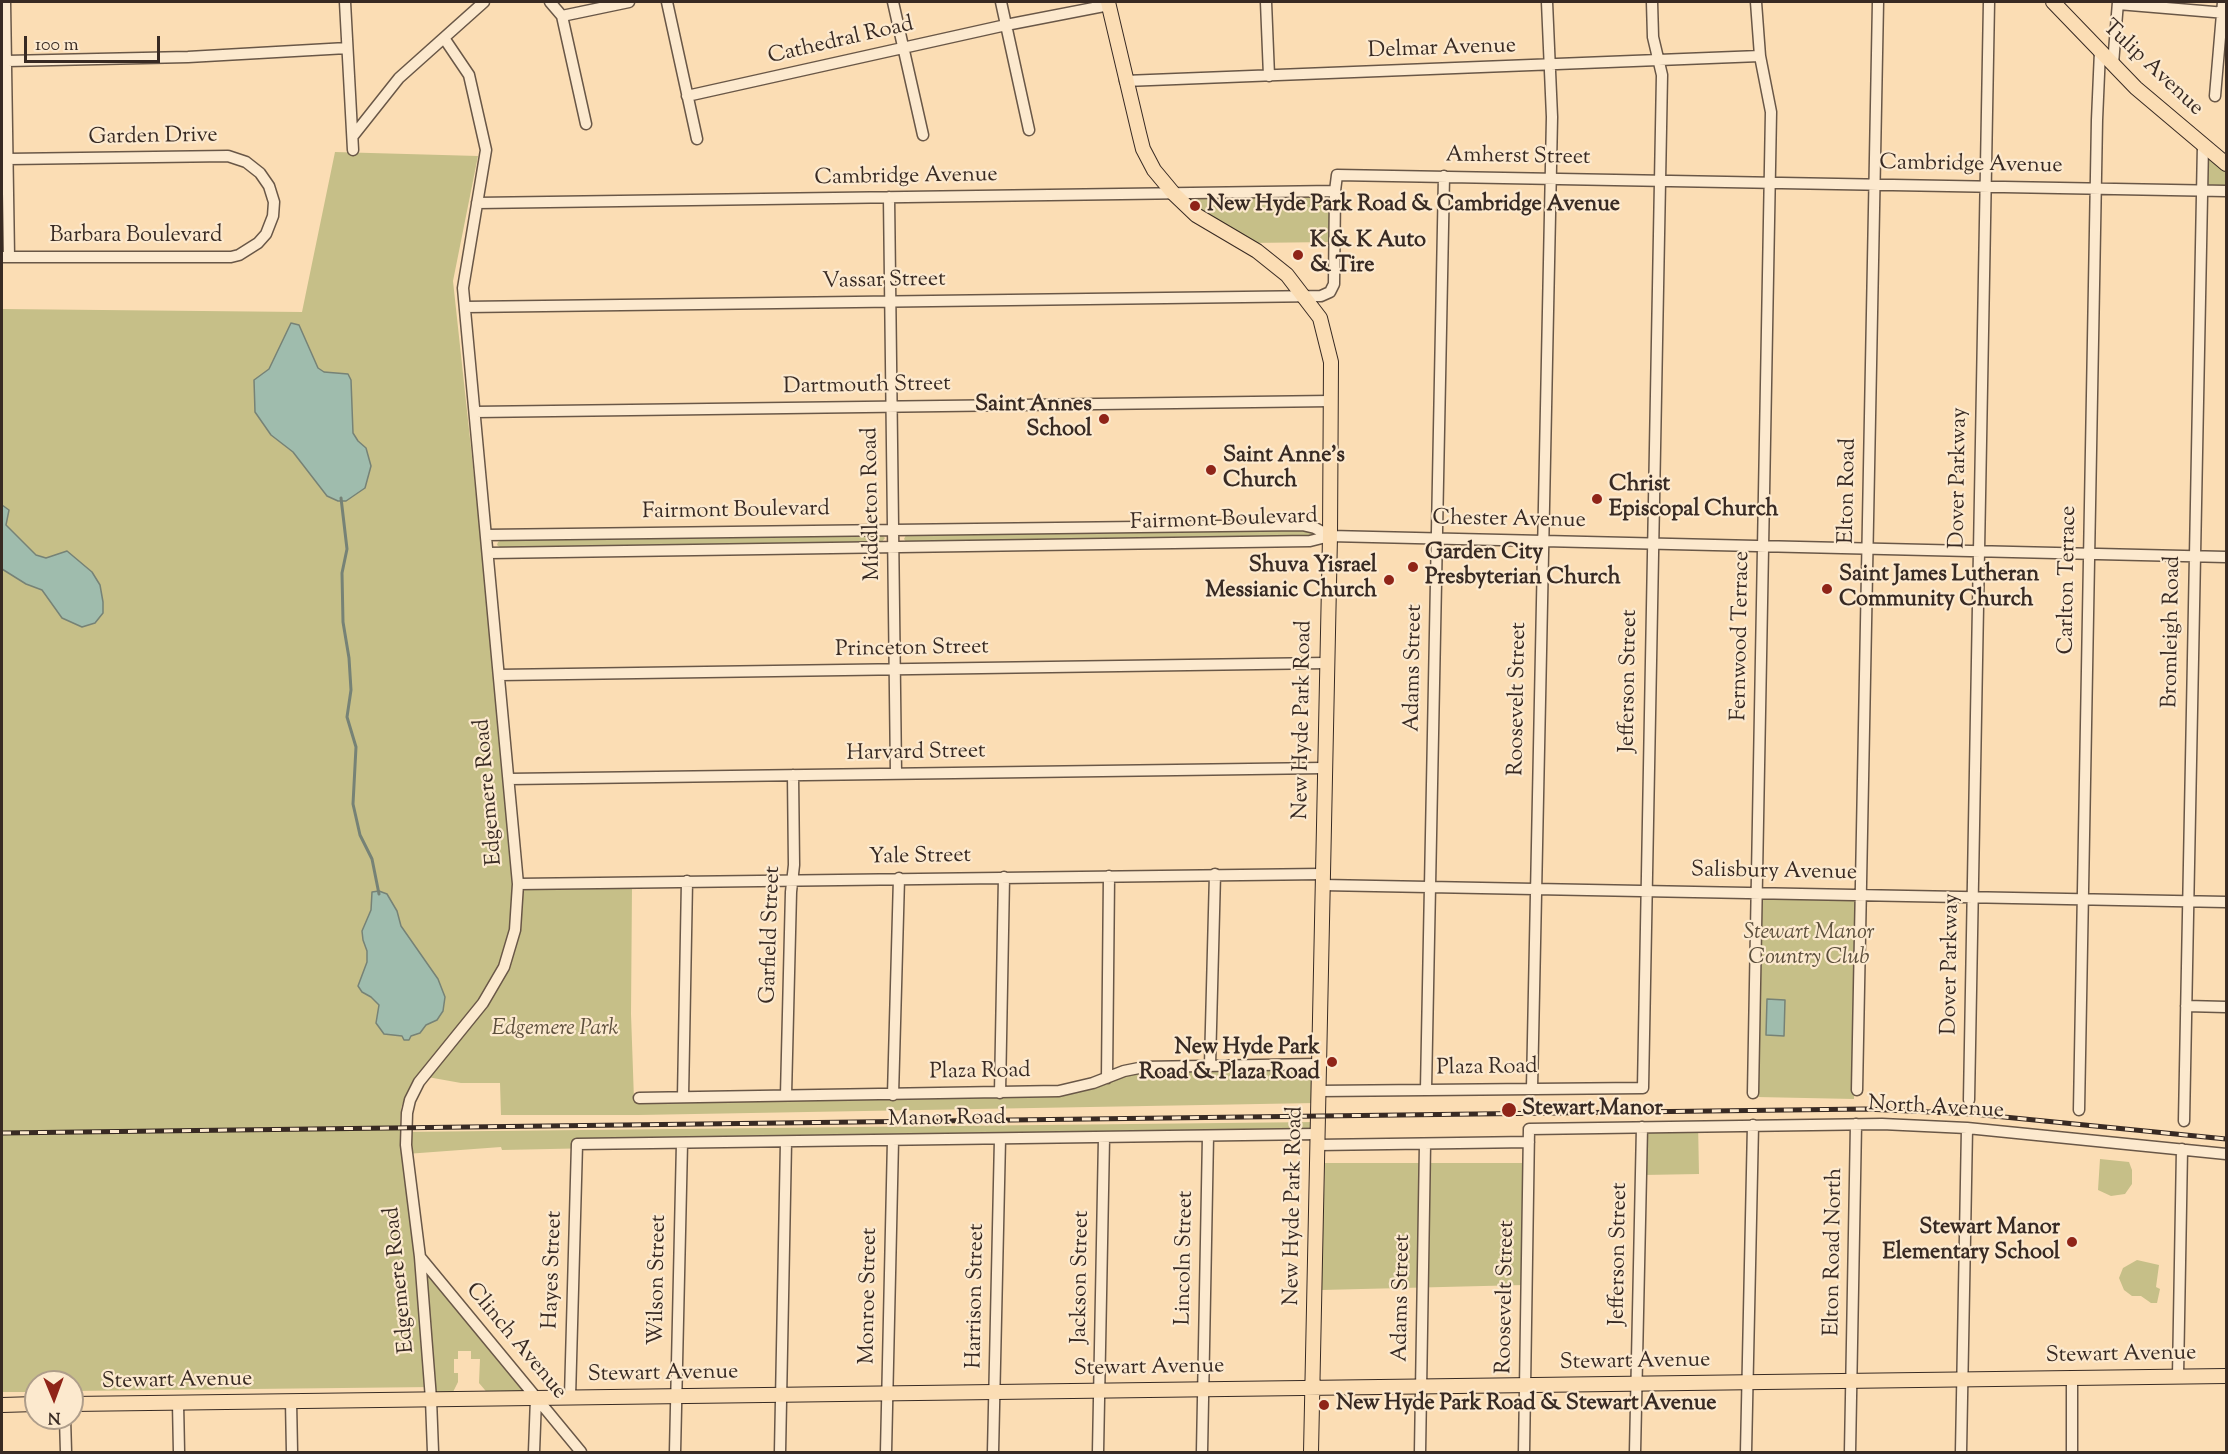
<!DOCTYPE html>
<html>
<head>
<meta charset="utf-8">
<style>
	body { margin:0 }
	#map { position:relative; width:2228px; height:1454px; overflow:hidden; background:#fbddb4; font-family:"Sorts Mill Goudy",serif }
	canvas { display:block }
	.frame { position:absolute; inset:0; border:3px solid #382a23; pointer-events:none }
	.north { position:absolute; left:24px; top:1370px; width:60px; height:60px; box-sizing:border-box; background:#fce9ce; border:2px solid #ae9d8a; border-radius:50%; rotate:179deg; font-size:16px; font-weight:700; line-height:24px; text-align:center; color:#382a23 }
	.north::after { content:''; display:block; margin:auto; width:21px; height:27px; background:#8f2418; clip-path:polygon(50% 0,100% 100%,50% 72%,0 100%) }
	.scale { position:absolute; left:24px; top:36px; width:136px; height:27px; box-sizing:border-box; border:3px solid #382a23; border-top:0; padding-left:8px; font-size:18px; line-height:21px; white-space:nowrap; color:#382a23; -webkit-text-stroke:4px #fce9ce; paint-order:stroke }
</style>
</head>
<body>
<div id="map">
<canvas width="2228" height="1454"></canvas>
<div class="frame"></div>
<div class="north">N</div>
<div class="scale">100 m</div>
</div>
<script>
const context = document.querySelector('canvas').getContext('2d');
context.lineJoin = 'round';
function paint(path, color) { context.fillStyle = color; context.fill(path, 'evenodd'); }
const toPath = rows => new Path2D(rows.map(r => 'M' + r).join(''));
function stroke(path, color, width, dash) { context.strokeStyle = color; context.lineWidth = width; context.lineCap = dash ? 'butt' : 'round'; context.setLineDash(dash || []); context.stroke(path); }
function write(font, color, halo, rows, align = 'center') {
  context.font = font + ' "Sorts Mill Goudy",serif'; context.lineWidth = 4.5; context.setLineDash([]); context.textBaseline = 'middle'; context.strokeStyle = halo; context.fillStyle = color; for (const [text, x, y, turn = 0] of rows) {
    context.save(); context.translate(x, y); context.rotate((+turn || 0) * Math.PI / 180); context.textAlign = isNaN(turn) ? turn : align; if (halo) context.strokeText(text, 0, 0); context.fillText(text, 0, 0); context.restore();
  }
}
paint(toPath([
	[2203,146,2226,164,2226,190,2202,190],
	[335,152,478,156,453,281,518,884,632,886,631,1014,634,1100,1069,1091,1140,1068,1316,1063,1316,1103,638,1115,501,1115,500,1083,461,1083,422,1076,405,1097,401,1108,400,1132,1315,1122,1315,1133,502,1150,501,1147,406,1154,419,1257,531,1395,490,1396,479,1383,480,1359,471,1359,471,1351,458,1351,458,1359,454,1359,454,1373,458,1373,458,1382,451,1396,433,1396,432,1387,72,1391,72,1382,36,1382,36,1392,2,1392,2,309,302,312],
	[1332,193,1332,242,1248,243,1180,197],
	[1311,529,1315,532,1313,536,907,543,904,539,906,535],
	[882,535,885,538,881,543,501,548,497,545,498,542,502,540],
	[1761,896,1859,898,1854,1099,1757,1097],
	[1698,1122,1699,1174,1643,1175,1644,1123],
	[2100,1159,2129,1162,2132,1170,2132,1184,2125,1194,2111,1196,2098,1190],
	[1325,1163,1525,1163,1524,1285,1321,1290],
	[2137,1260,2159,1265,2156,1287,2160,1289,2157,1303,2151,1303,2141,1296,2132,1296,2124,1290,2119,1278,2123,1268]
]), '#c6bf88');
const water = toPath([
	[291,323,299,325,318,368,324,372,348,374,351,380,353,433,358,441,366,448,371,466,365,488,346,501,338,501,327,496,293,452,271,435,255,412,254,380,269,369,291,323],
	[2,505,9,510,6,525,36,555,46,558,67,551,92,572,100,585,103,602,103,613,95,623,82,627,62,618,42,590,26,584,2,569,2,505],
	[379,891,387,894,397,911,401,926,438,979,445,997,443,1011,437,1020,426,1025,420,1033,411,1036,409,1040,404,1040,402,1036,384,1034,376,1023,379,1005,371,997,362,992,358,986,367,962,367,951,363,940,362,931,371,910,372,892,379,891],
	[1767,999,1785,1000,1784,1036,1766,1035,1767,999]
]);
paint(water, '#9fbcad');
stroke(water, '#768276', 1.5);
stroke(toPath([
	[341,498,347,549,342,573,343,622,349,658,351,690,347,717,356,747,353,804,360,835,372,859,379,894]
]), '#768276', 3);
const minor = toPath([
	[5,2,9,257],
	[345,2,353,150],
	[550,2,562,16,586,124],
	[667,2,697,139],
	[893,2,923,135],
	[1001,2,1029,130],
	[1266,2,1269,76],
	[2118,4,2226,13],
	[562,16,629,2],
	[7,61,188,57,347,48],
	[2113,64,2118,2],
	[1125,81,1760,56],
	[687,96,1006,25,1109,5],
	[2215,96,2223,2],
	[353,136,399,78,484,2],
	[889,197,896,774],
	[477,203,1335,191],
	[2,257,231,257,239,255,258,243,266,234,273,216,274,202,269,186,260,173,246,162,228,156,8,159],
	[466,307,1321,296,1330,292,1334,284,1335,191,1337,175,2226,191],
	[475,412,1331,401],
	[486,535,1302,525,1315,528,1330,536],
	[489,553,1310,541,1330,536,2226,557],
	[499,675,1326,663],
	[509,779,1324,768],
	[518,884,1322,874],
	[1322,885,2226,902],
	[2186,1006,2226,1007],
	[1210,1065,1215,874],
	[1107,1078,1109,876],
	[1532,1088,1552,117,1547,2],
	[1426,1089,1444,176],
	[1857,1090,1878,2],
	[1318,1091,1643,1088,1662,75,1653,37,1652,2],
	[1000,1093,1004,877],
	[1753,1093,1771,112,1760,56,1756,2],
	[786,1095,791,892,794,865,793,775],
	[893,1095,899,878],
	[683,1097,687,881],
	[639,1098,1059,1091,1093,1083,1124,1071,1144,1067,1318,1064],
	[1969,1100,1989,2],
	[2079,1110,2097,120,2100,51],
	[2184,1121,2203,144],
	[1317,1145,1529,1142],
	[420,1257,581,1452],
	[2178,1376,2182,1149],
	[570,1397,577,1144,1317,1134],
	[291,1401,292,1452],
	[178,1403,179,1452],
	[65,1418,66,1452],
	[433,1452,431,1399,420,1257,406,1145,407,1113,410,1100,419,1082,483,1003,504,967,515,930,518,884,463,288,486,150,469,75,444,38],
	[534,1452,536,1398],
	[675,1452,682,1143],
	[780,1452,786,1142],
	[886,1452,893,1140],
	[993,1452,1000,1139],
	[1098,1452,1104,1138],
	[1202,1452,1208,1136],
	[1420,1452,1425,1144],
	[1524,1452,1529,1129,1882,1124,1967,1128,2226,1154],
	[1635,1452,1642,1127],
	[1746,1452,1753,1125],
	[1850,1452,1856,1124],
	[1961,1452,1967,1128],
	[2072,1452,2072,1377]
]);
const major = toPath([
	[1108,2,1139,133,1143,149,1154,170,1174,194,1196,215,1257,251,1287,275,1320,318,1331,362,1330,536,1311,1452],
	[2053,2,2136,88,2226,164],
	[72,1404,2226,1376],
	[2,1405,36,1404]
]);
stroke(minor, '#695747', 13);
stroke(major, '#382a23', 16);
stroke(minor, '#fce9ce', 10);
stroke(major, '#fbddb4', 14);
const rail = toPath([
	[2,1133,1865,1109,1974,1114,2226,1139]
]);
stroke(rail, '#382a23', 5);
stroke(rail, '#fce9ce', 3, [9]);
for (const [x, y, r, color] of [
	[1195,206,6,"#8f2418"],
	[1298,255,6,"#8f2418"],
	[1104,419,6,"#8f2418"],
	[1211,470,6,"#8f2418"],
	[1597,499,6,"#8f2418"],
	[1413,567,6,"#8f2418"],
	[1389,580,6,"#8f2418"],
	[1827,589,6,"#8f2418"],
	[1332,1062,6,"#8f2418"],
	[1509,1110,8,"#8f2418"],
	[2072,1242,6,"#8f2418"],
	[1324,1405,6,"#8f2418"]
]) { const dot = new Path2D(); dot.arc(x, y, r, 0, 2 * Math.PI); context.fillStyle = color; context.fill(dot); stroke(dot, '#fce9ce', 2); }
write('22px', '#382a23', '#fce9ce', [
	["Cathedral Road",841,42,-13],
	["Delmar Avenue",1442,50,-2],
	["Tulip Avenue",2152,69,43],
	["Garden Drive",153,138,-1],
	["Amherst Street",1518,158,1],
	["Cambridge Avenue",1971,166,1],
	["Cambridge Avenue",906,178,-1],
	["Barbara Boulevard",136,237],
	["Vassar Street",884,282,-1],
	["Dartmouth Street",867,387,-1],
	["Dover Parkway",1960,478,-89],
	["Elton Road",1849,491,-89],
	["Middleton Road",873,504,-91],
	["Fairmont Boulevard",736,512,-1],
	["Fairmont Boulevard",1224,521,-2],
	["Chester Avenue",1509,521,1],
	["Carlton Terrace",2069,580,-89],
	["Bromleigh Road",2173,632,-89],
	["Fernwood Terrace",1742,636,-89],
	["Princeton Street",912,650,-1],
	["Adams Street",1415,668,-89],
	["Jefferson Street",1630,681,-89],
	["Roosevelt Street",1519,699,-89],
	["New Hyde Park Road",1304,720,-89],
	["Harvard Street",916,754,-1],
	["Edgemere Road",490,792,-95],
	["Yale Street",920,858,-1],
	["Salisbury Avenue",1774,873,1],
	["Garfield Street",772,935,-88],
	["Dover Parkway",1952,964,-89],
	["Plaza Road",1487,1069,-1],
	["Plaza Road",980,1073,-1],
	["North Avenue",1936,1109,3],
	["Manor Road",947,1120,-1],
	["New Hyde Park Road",1295,1206,-89],
	["Elton Road North",1835,1252,-89],
	["Jefferson Street",1620,1254,-89],
	["Lincoln Street",1186,1258,-89],
	["Hayes Street",554,1270,-88],
	["Jackson Street",1082,1277,-89],
	["Edgemere Road",401,1280,-96],
	["Wilson Street",659,1280,-89],
	["Monroe Street",870,1296,-89],
	["Harrison Street",977,1296,-89],
	["Roosevelt Street",1507,1297,-89],
	["Adams Street",1403,1298,-89],
	["Clinch Avenue",515,1342,50],
	["Stewart Avenue",2121,1356,-1],
	["Stewart Avenue",1635,1363,-1],
	["Stewart Avenue",1149,1369,-1],
	["Stewart Avenue",663,1375,-1],
	["Stewart Avenue",177,1382,-1]
]);
write('bold 22px', '#382a23', '#fce9ce', [
	["New Hyde Park Road & Cambridge Avenue",1207,206],
	["K & K Auto",1310,242],
	["& Tire",1310,267],
	["Saint Annes",1092,406,"right"],
	["School",1092,431,"right"],
	["Saint Anne's",1223,457],
	["Church",1223,482],
	["Christ",1609,486],
	["Episcopal Church",1609,511],
	["Garden City",1425,554],
	["Presbyterian Church",1425,579],
	["Shuva Yisrael",1377,567,"right"],
	["Messianic Church",1377,592,"right"],
	["Saint James Lutheran",1839,576],
	["Community Church",1839,601],
	["New Hyde Park",1320,1049,"right"],
	["Road & Plaza Road",1320,1074,"right"],
	["Stewart Manor",1522,1110],
	["Stewart Manor",2060,1229,"right"],
	["Elementary School",2060,1254,"right"],
	["New Hyde Park Road & Stewart Avenue",1336,1405]
], 'left');
write('italic 22px', '#5c4f3c', '#fce9ce', [
	["Stewart Manor",1809,934],
	["Country Club",1809,959],
	["Edgemere Park",555,1030]
]);
</script>
</body>
</html>
